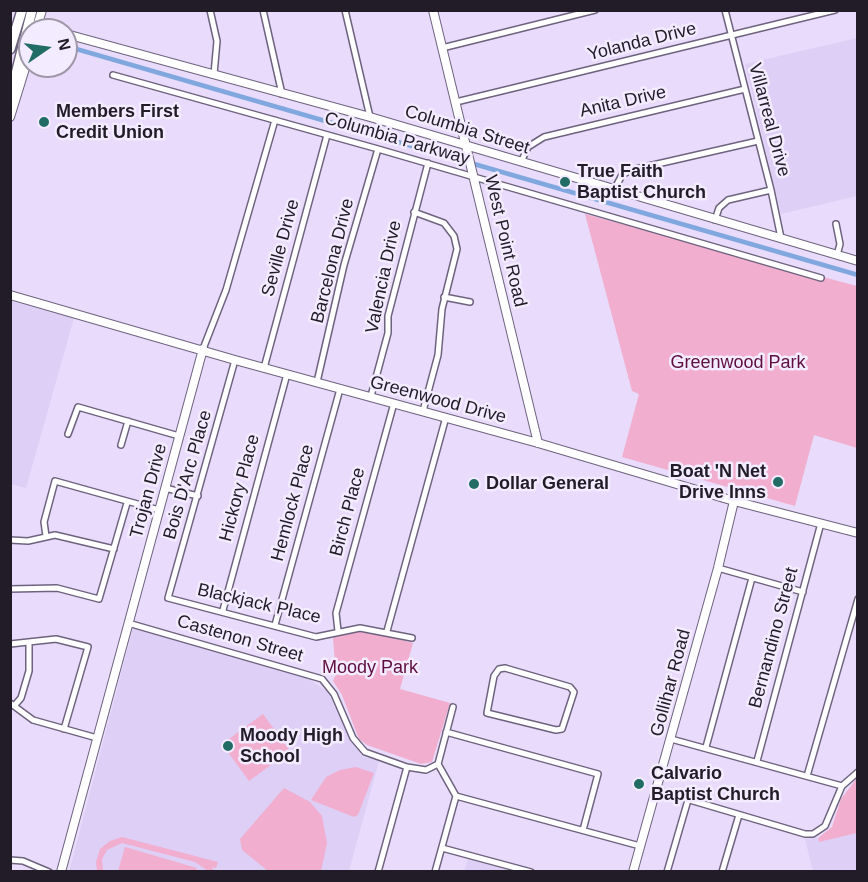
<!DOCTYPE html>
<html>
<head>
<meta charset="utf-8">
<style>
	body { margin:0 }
	#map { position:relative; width:868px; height:882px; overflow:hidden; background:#e8dbfb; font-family:Helvetica,sans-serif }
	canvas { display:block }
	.frame { position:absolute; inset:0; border:12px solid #211c28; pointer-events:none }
	.north { position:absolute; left:18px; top:18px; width:60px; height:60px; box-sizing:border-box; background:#f3ebff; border:2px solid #9f98a9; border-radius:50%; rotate:77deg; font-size:16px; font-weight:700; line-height:24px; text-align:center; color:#211c28 }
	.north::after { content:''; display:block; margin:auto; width:21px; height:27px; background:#226c66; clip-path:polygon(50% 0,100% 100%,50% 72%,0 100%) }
</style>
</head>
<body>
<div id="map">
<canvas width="868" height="882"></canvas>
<div class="frame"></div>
<div class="north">N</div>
</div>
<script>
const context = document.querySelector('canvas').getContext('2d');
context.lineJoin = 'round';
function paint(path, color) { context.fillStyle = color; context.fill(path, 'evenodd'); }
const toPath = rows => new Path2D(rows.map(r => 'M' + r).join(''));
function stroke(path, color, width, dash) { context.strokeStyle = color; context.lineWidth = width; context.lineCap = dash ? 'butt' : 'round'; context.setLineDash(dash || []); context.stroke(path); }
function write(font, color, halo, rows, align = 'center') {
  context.font = font + ' Helvetica,sans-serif'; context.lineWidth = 5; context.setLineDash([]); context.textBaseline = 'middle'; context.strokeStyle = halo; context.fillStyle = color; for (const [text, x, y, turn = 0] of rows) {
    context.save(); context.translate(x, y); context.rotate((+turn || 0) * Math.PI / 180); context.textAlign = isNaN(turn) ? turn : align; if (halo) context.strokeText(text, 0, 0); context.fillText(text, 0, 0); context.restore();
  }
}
paint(toPath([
	[857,38,857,196,781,214,745,64],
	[11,301,74,318,26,488,11,484],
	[133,628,307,678,328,692,350,741,364,757,379,761,349,871,69,872],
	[857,833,857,871,813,871,805,839,818,838,819,842],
	[468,859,513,871,464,871]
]), '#decff6');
paint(toPath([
	[585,214,857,286,857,448,814,435,795,506,622,457,639,394,632,391],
	[350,631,376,633,413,643,400,689,450,703,432,762,421,764,367,745,359,739,342,695,333,681,336,674,333,638],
	[263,714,290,751,249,781,222,744],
	[356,767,374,773,358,815,354,817,311,800,326,777,340,770],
	[857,778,857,833,819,842,818,838,832,827,841,799],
	[284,788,310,802,322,816,327,843,321,871,268,871,242,850,240,839],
	[122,837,218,862,216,868,212,867,214,871,208,871,195,862,122,843,107,850,102,859,103,871,97,871,96,862,100,849,110,841],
	[125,847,197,868,196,871,118,871]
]), '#f1aece');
stroke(toPath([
	[66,46,858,275]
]), '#80a8df', 4.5);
const street = toPath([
	[210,10,217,41,214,74],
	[263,10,282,94],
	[345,10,370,117],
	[725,10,771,190,781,238],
	[442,48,595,10],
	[113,75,378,149,821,278],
	[456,102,835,10],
	[521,162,528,147,544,137,745,89],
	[614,190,622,175,631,170,758,141],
	[414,212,444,223,454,236,457,249,442,309,438,355,423,411],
	[715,220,719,208,728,200,771,190],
	[836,224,840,244,837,255],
	[444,297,470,302],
	[203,349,226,290,275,120],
	[235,360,168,598,316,637,360,628,412,638],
	[264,368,327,135],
	[317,382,344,265,378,149],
	[371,396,388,333,388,316,428,163],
	[68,434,78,407,179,436],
	[121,445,128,421],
	[165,488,198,496],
	[46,536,44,522,55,481,159,510],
	[10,540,28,541,55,535,114,549],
	[718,568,803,592],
	[10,589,57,588,99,599,127,503],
	[223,610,287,374],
	[128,623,322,679,334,694,353,738,365,752,407,767,426,770,438,764],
	[275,625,340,389],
	[338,631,336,613,394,403],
	[387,631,446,417],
	[10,644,56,639,88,647,64,729],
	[505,668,570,687,574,692,562,729,556,730,487,713,494,676,499,669,505,668],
	[10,703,33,720,97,738],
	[14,706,21,698,29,671,29,642],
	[446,732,598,774,583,830],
	[671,739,842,786,858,772],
	[706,747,752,578],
	[757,761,821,523],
	[807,776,858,599],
	[656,790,805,834,813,834,825,826,842,786],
	[456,796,640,846],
	[442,848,531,872],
	[10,860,23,861,49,872],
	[378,872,407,767],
	[435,872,456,796,438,764,453,707],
	[667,872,688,800],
	[722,872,739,815]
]);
const secondary = toPath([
	[433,10,538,443],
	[37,26,50,30],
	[36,30,42,10],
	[66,34,370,117,858,261],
	[10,117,30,52],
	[10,295,235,360,538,443,734,501,858,533],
	[61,872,203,349],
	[633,872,718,568,734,501]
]);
const highway = toPath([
	[10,49,22,10],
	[10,98,32,10]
]);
stroke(street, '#6e637f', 8);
stroke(secondary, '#6e637f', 10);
stroke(highway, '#6e637f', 12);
stroke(street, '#fff', 5);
stroke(secondary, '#fff', 8);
stroke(highway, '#fff', 9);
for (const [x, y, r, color] of [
	[44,122,6,"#226c66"],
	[565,182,6,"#226c66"],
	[778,482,6,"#226c66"],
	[474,484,6,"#226c66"],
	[228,746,6,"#226c66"],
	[639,784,6,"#226c66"]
]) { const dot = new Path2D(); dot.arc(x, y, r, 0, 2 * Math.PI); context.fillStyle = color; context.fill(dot); stroke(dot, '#f3ebff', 2); }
write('18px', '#211c28', '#f3ebff', [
	["Yolanda Drive",642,42,-14],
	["Anita Drive",623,102,-13],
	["Villarreal Drive",769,120,75],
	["Columbia Street",467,130,17],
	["Columbia Parkway",397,139,16],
	["West Point Road",505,241,77],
	["Seville Drive",281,248,-75],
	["Barcelona Drive",333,261,-76],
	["Valencia Drive",384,277,-78],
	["Greenwood Drive",438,400,15],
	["Bois D'Arc Place",188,475,-74],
	["Hickory Place",240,488,-75],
	["Trojan Drive",149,491,-75],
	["Hemlock Place",293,503,-75],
	["Birch Place",348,512,-75],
	["Blackjack Place",259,604,13],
	["Bernandino Street",774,638,-75],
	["Castenon Street",240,639,16],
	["Gollihar Road",671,683,-75]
]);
write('bold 18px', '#211c28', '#f3ebff', [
	["Members First",56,112],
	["Credit Union",56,133],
	["True Faith",577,172],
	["Baptist Church",577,193],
	["Boat 'N Net",766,472,"right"],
	["Drive Inns",766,493,"right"],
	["Dollar General",486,484],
	["Moody High",240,736],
	["School",240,757],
	["Calvario",651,774],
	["Baptist Church",651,795]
], 'left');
write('18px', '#5f0e3f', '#f3ebff', [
	["Greenwood Park",738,363],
	["Moody Park",370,668]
]);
</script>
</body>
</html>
